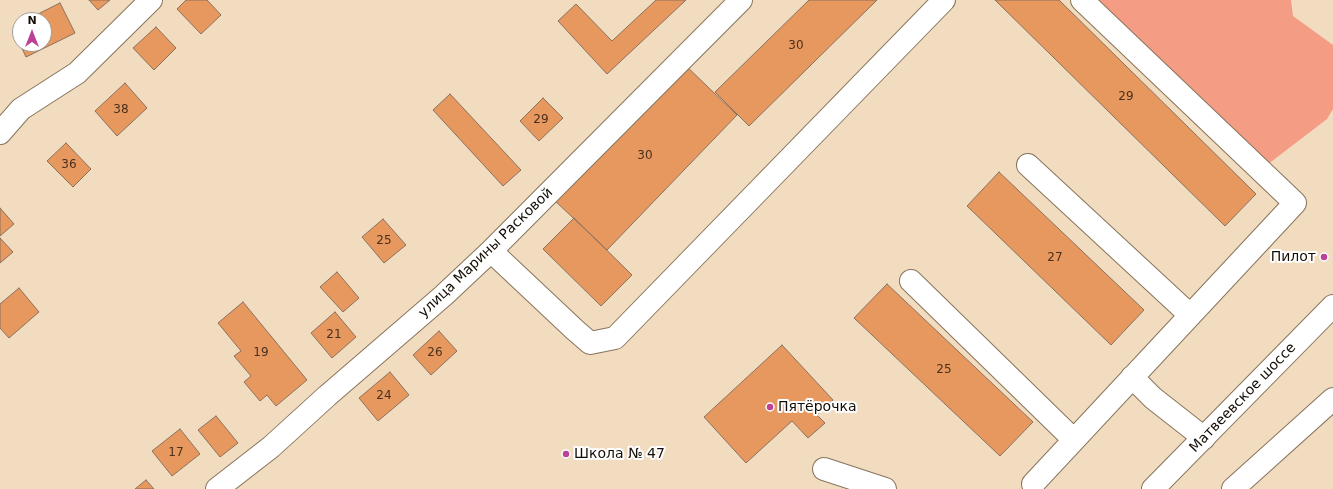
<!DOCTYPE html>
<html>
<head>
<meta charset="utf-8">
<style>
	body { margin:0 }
	#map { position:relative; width:1333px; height:489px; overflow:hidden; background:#f1dcc0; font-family:"DejaVu Sans",sans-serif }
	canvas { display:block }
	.north { position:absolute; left:12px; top:12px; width:40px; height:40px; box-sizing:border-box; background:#fff; border:1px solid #a19f9b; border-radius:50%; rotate:0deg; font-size:11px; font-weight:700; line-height:16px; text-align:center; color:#150e05 }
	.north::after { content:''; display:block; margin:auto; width:14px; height:18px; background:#bb4297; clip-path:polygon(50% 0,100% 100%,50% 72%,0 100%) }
</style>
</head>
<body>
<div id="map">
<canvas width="1333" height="489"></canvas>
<div class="north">N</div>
</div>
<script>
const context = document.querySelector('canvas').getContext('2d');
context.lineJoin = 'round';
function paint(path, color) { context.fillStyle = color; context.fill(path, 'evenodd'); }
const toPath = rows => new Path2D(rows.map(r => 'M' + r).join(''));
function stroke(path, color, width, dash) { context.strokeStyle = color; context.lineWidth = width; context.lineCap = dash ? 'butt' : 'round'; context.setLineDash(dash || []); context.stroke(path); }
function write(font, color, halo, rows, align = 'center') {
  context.font = font + ' "DejaVu Sans",sans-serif'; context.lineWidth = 4; context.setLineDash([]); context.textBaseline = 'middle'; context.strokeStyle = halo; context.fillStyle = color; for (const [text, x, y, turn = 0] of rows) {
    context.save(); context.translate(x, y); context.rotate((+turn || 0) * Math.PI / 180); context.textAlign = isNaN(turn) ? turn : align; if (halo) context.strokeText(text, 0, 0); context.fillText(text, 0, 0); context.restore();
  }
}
paint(toPath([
	[1090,0,1291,0,1293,16,1333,45,1333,109,1327,119,1263,168]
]), '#f49d84');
const building = toPath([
	[89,0,110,0,98,10,89,0],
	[186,0,207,0,221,15,201,34,177,9,186,0],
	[656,0,686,0,607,74,558,21,576,4,612,41,656,0],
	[809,0,877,0,749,126,715,92,809,0],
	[995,0,1059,0,1256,194,1225,226,995,0],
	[60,3,75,33,26,57,20,44,44,44,44,20,26,20,60,3],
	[156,27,176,48,154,70,133,48,156,27],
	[682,62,737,115,607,250,552,198,682,62],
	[125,83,147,108,117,136,95,111,125,83],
	[450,94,521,170,503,186,433,110,450,94],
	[543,98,563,118,539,141,520,121,543,98],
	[66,143,91,169,73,187,47,161,66,143],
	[999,172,1144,310,1111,345,967,206,999,172],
	[0,208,14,224,0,236,0,208],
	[574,218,632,275,601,306,543,249,574,218],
	[383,219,406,245,384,263,362,237,383,219],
	[0,238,13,252,0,263,0,238],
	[337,272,359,298,343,312,320,287,337,272],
	[887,284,1033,422,1000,456,854,318,887,284],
	[19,288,39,312,9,338,0,328,0,304,19,288],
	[243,302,307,380,276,406,267,395,260,401,244,382,251,376,234,356,241,351,218,323,243,302],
	[335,312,356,337,332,358,311,333,335,312],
	[439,331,457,351,431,375,413,355,439,331],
	[782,345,833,400,817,415,825,423,808,438,792,421,746,463,704,417,782,345],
	[390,372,409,395,378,421,359,398,390,372],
	[216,416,238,443,220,457,198,430,216,416],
	[180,429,200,454,172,476,152,451,180,429],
	[146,480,154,489,135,489,146,480]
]);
paint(building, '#e7985f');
stroke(building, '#8b705d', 1);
const minor = toPath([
	[0,133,21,109,77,73,151,0],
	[1028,165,1190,315],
	[491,251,575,330,590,343,615,338,944,0],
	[911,281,1074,440],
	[1132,377,1153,398,1204,438],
	[824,469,885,489],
	[1033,484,1295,203,1082,0],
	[217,489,271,447,327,396,443,296,491,251,741,0],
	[1233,489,1333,399]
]);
const major = toPath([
	[1153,489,1333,306]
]);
stroke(minor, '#88745b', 24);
stroke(major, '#88745b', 24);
stroke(minor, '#fff', 22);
stroke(major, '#fff', 22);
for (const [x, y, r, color] of [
	[1324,257,4,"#bb4297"],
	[770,407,4,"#bb4297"],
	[566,454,4,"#bb4297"]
]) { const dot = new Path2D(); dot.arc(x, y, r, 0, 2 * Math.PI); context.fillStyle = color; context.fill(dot); stroke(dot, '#fff', 1.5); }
write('12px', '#4a301c', null, [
	["30",796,46],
	["29",1126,97],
	["38",121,110],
	["29",541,120],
	["30",645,156],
	["36",69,165],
	["25",384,241],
	["27",1055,258],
	["21",334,335],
	["19",261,353],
	["26",435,353],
	["25",944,370],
	["24",384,396],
	["17",176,453]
]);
write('14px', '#150e05', '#fff', [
	["улица Марины Расковой",486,253,-44],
	["Матвеевское шоссе",1243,398,-46]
]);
write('14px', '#150e05', '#fff', [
	["Пилот",1316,257,"right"],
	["Пятёрочка",778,407],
	["Школа № 47",574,454]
], 'left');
</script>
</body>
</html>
